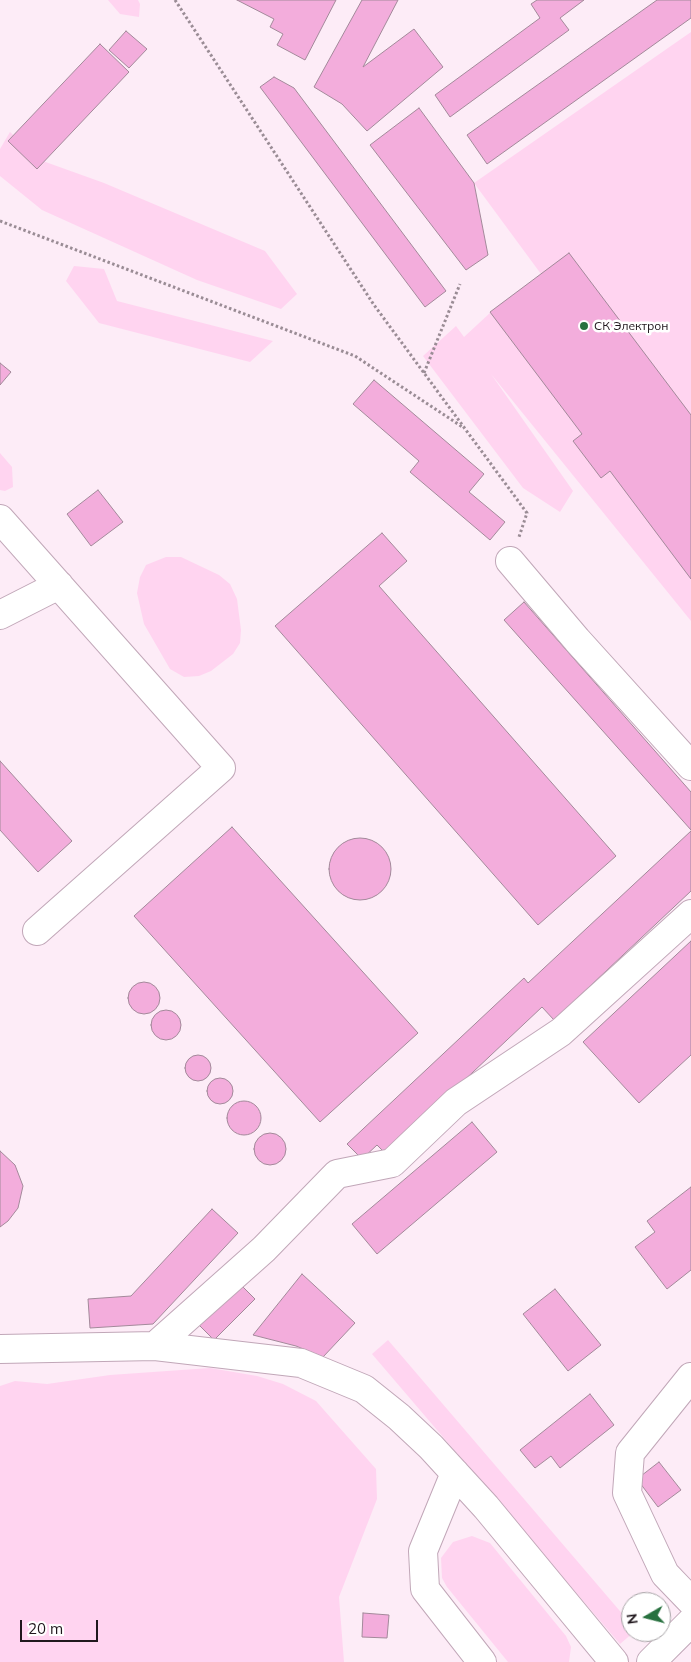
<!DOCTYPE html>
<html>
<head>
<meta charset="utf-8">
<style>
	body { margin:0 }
	#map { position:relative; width:691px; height:1662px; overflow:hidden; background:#fdecf7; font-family:Mulish,sans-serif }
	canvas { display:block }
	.north { position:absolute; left:621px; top:1592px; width:50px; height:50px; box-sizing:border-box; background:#fff; border:1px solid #a6a2a5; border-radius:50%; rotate:262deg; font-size:14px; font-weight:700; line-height:20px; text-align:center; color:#20171d }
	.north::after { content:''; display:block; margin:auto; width:18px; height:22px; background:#28713f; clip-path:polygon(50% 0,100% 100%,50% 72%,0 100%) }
	.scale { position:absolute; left:20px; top:1620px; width:78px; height:22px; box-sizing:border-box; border:2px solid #20171d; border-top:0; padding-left:6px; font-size:15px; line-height:18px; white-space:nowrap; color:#20171d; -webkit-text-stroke:4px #fff; paint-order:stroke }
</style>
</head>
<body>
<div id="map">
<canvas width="691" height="1662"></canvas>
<div class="north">N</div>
<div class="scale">20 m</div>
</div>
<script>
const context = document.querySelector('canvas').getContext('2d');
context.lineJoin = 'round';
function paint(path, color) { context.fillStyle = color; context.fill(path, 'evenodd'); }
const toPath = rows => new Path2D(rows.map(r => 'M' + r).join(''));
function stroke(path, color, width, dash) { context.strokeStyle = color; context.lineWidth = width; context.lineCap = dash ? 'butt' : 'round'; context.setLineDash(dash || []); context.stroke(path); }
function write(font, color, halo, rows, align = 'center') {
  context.font = font + ' Mulish,sans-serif'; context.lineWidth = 5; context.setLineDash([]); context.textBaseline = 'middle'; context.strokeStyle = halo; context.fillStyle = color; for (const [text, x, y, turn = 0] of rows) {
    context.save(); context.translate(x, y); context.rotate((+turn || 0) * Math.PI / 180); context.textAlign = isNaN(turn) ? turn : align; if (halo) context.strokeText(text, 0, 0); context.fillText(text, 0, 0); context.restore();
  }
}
paint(toPath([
	[108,0,138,0,140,4,139,17,120,14],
	[691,32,691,621,491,374,573,491,560,512,523,488,423,356,456,326,464,337,491,312,541,274,474,183],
	[10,132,40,160,104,183,265,251,297,294,281,309,197,280,42,210,0,176,0,149],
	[74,266,104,269,117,301,273,341,250,362,99,323,66,281],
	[0,453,12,467,13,487,5,491,0,490],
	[166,557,181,557,219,575,230,584,237,599,241,630,240,643,233,654,211,671,199,676,184,677,170,669,144,624,137,593,140,577,146,565],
	[388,1340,631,1624,631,1632,634,1632,620,1644,372,1354],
	[210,1368,257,1376,283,1384,316,1401,376,1469,377,1499,339,1597,344,1662,0,1662,0,1386,15,1381,47,1384,110,1375],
	[472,1536,490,1543,566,1636,571,1647,569,1662,508,1662,447,1587,442,1578,441,1558,453,1542]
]), '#ffd4f0');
const building = toPath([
	[237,0,336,0,305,60,277,45,283,34,270,27,274,19,237,0],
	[362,0,398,0,363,67,414,29,443,67,367,131,342,104,314,87,362,0],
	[537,0,584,0,560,18,569,30,450,117,435,95,540,18,531,4,537,0],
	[657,0,691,0,691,18,487,164,467,135,657,0],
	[126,31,147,49,129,68,109,50,126,31],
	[100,44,129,72,37,169,8,141,100,44],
	[274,77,294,88,446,291,425,307,260,87,274,77],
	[419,108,474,183,488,255,466,270,370,145,419,108],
	[569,253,691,415,691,579,610,471,601,478,573,441,582,434,490,312,569,253],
	[0,363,11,372,0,385,0,363],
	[374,380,484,474,469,492,505,522,490,540,410,472,419,461,353,404,374,380],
	[98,490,123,522,91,546,67,514,98,490],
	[382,533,407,561,379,586,616,856,538,925,275,626,382,533],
	[524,602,691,792,691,830,504,620,524,602],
	[0,761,72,841,38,872,0,830,0,761],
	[232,827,418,1033,320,1122,134,916,232,827],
	[691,831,691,891,554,1020,542,1007,386,1154,377,1145,362,1159,347,1144,524,978,528,983,691,831],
	'329 869a31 31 0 1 1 62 0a31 31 0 1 1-62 0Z',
	[691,941,691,1055,639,1103,583,1042,691,941],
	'128 998a16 16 0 1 1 32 0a16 16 0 1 1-32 0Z',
	'151 1025a15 15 0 1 1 30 0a15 15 0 1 1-30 0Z',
	'185 1068a13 13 0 1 1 26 0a13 13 0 1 1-26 0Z',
	'207 1091a13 13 0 1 1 26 0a13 13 0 1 1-26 0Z',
	'227 1118a17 17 0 1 1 34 0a17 17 0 1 1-34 0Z',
	[472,1122,497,1152,377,1254,352,1224,472,1122],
	'254 1149a16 16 0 1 1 32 0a16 16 0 1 1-32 0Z',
	[0,1151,15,1165,23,1186,18,1208,8,1221,0,1227,0,1151],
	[691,1187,691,1270,667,1289,635,1247,655,1232,647,1221,691,1187],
	[212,1209,238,1233,153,1324,90,1328,88,1299,131,1296,212,1209],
	[302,1274,355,1323,323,1357,296,1346,253,1335,302,1274],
	[235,1279,255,1299,214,1340,194,1320,235,1279],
	[555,1289,601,1345,568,1371,523,1314,555,1289],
	[590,1394,614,1425,560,1468,551,1456,535,1468,520,1450,590,1394],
	[659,1462,681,1490,658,1507,637,1479,659,1462],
	[363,1613,389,1615,387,1638,362,1637,363,1613]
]);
paint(building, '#f3addc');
stroke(building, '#a3899a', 1);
const minor = toPath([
	[0,519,221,768,37,931],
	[510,561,577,640,691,766],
	[0,615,59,585],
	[155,1346,264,1249,337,1174,392,1163,456,1102,561,1032,691,914],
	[0,1349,155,1346,301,1363,364,1389,399,1417,431,1447,486,1507,614,1662],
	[691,1377,630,1453,627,1493,665,1574,691,1601],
	[455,1473,423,1551,425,1589,482,1662],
	[651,1662,691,1622]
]);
stroke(minor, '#c1a7b8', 30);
stroke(toPath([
	[175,0,374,305,527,513,519,537],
	[0,221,355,356,464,428],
	[424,373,460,284]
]), '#9a8c95', 3, [2.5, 2.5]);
stroke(minor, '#fff', 28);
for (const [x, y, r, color] of [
	[584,326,5,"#28713f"]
]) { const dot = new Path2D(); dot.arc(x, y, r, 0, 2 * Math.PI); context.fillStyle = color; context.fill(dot); stroke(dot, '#fff', 2); }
write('12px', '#20171d', '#fff', [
	["СК Электрон",594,326]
], 'left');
</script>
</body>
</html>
